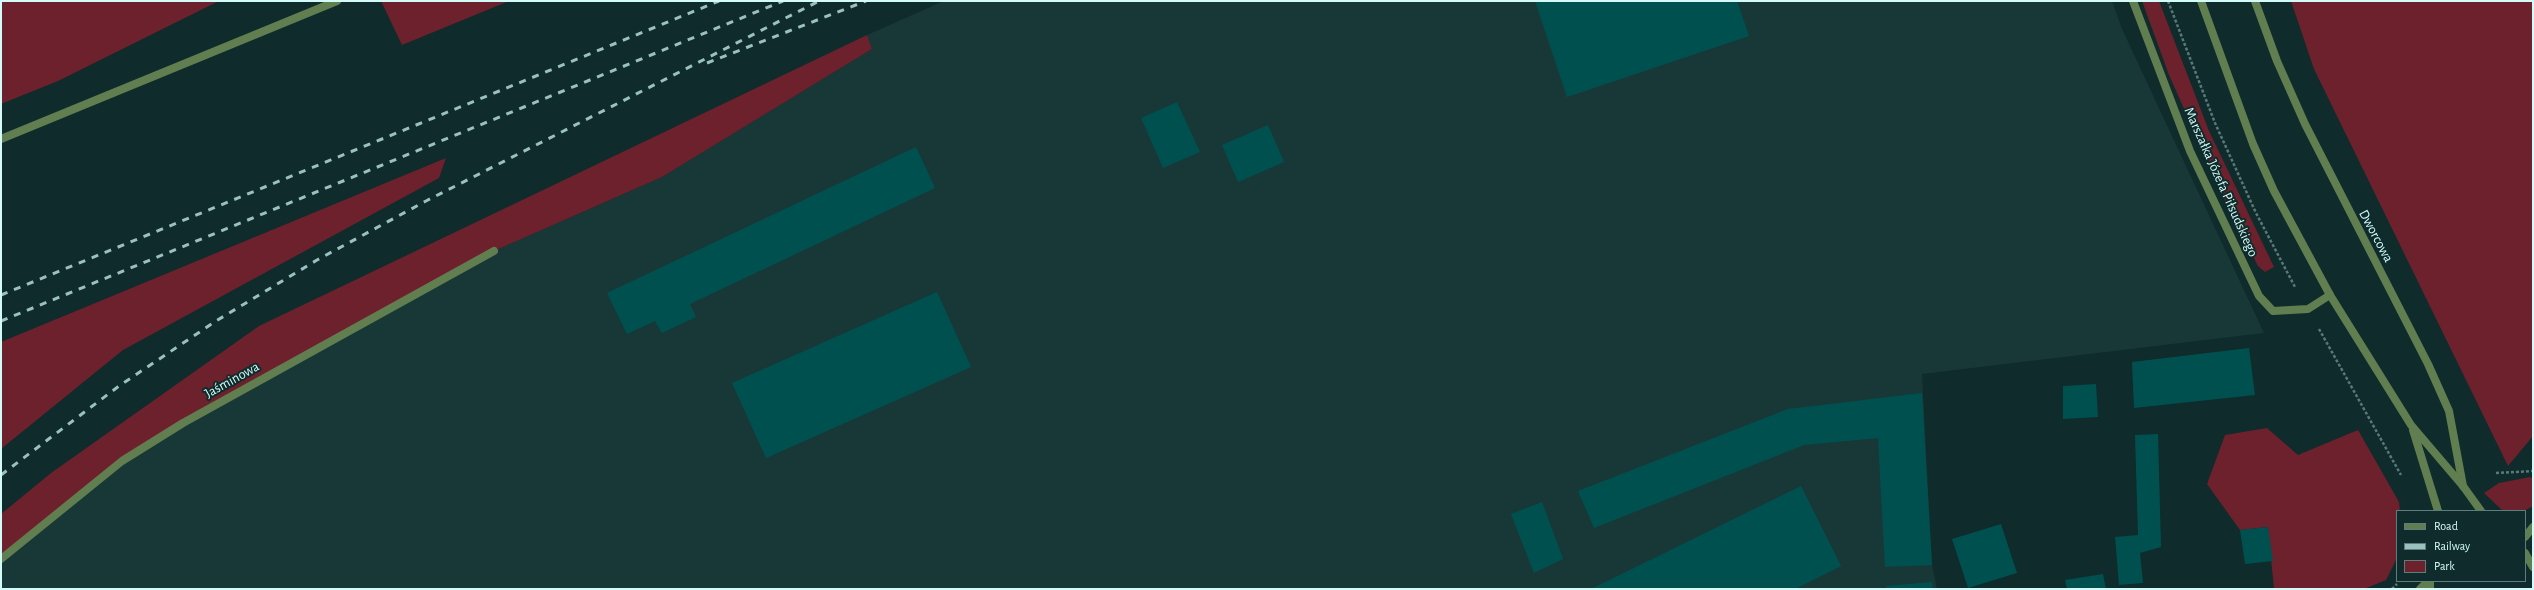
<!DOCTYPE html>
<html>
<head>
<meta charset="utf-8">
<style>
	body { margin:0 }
	#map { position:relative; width:2534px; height:590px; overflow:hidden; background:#0f2b2b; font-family:"Alegreya Sans",sans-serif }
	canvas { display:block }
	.frame { position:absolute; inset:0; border:2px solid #d2fbfa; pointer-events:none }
	.legend { position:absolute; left:2396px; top:510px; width:130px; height:72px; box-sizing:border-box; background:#0f2b2b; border:1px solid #5d7e7e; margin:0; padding:5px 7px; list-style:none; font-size:12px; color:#d2fbfa }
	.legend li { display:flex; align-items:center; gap:8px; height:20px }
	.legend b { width:20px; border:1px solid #5d7e7e }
</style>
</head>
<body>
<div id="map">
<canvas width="2534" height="590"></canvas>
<div class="frame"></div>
<ul class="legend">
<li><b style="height:5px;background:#607e4f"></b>Road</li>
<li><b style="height:5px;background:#9ac0bf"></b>Railway</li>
<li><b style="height:11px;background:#6d212d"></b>Park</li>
</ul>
</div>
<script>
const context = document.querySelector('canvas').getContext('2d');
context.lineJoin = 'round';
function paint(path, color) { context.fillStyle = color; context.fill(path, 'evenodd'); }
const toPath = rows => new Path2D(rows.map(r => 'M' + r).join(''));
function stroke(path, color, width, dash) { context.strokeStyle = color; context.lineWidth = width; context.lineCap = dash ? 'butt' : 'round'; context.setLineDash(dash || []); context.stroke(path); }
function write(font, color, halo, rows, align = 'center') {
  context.font = font + ' "Alegreya Sans",sans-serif'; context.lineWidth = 4; context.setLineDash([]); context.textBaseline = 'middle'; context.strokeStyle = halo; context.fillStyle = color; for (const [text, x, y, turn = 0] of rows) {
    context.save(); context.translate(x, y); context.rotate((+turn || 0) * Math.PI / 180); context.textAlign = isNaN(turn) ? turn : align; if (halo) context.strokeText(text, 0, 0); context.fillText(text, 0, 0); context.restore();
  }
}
paint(toPath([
	[944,1,2112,1,2122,29,2264,333,1922,374,1932,565,1937,589,1,589,1,559,122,461,494,251,662,177,872,49,867,35]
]), '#183838');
paint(toPath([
	[1,1,219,1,58,81,1,104],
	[381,1,509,1,402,45],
	[2142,1,2159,1,2209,131,2274,267,2265,272,2258,266,2229,210,2169,75],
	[2291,1,2533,1,2533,436,2508,466,2314,69],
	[867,35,872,49,662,177,494,251,122,461,1,559,1,514,51,473,259,326],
	[446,158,439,178,123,350,1,449,1,342],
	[2267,428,2298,455,2358,430,2399,502,2400,511,2397,511,2397,558,2386,580,2364,589,2274,589,2268,527,2240,530,2207,484,2225,435],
	[2530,477,2533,479,2533,506,2524,511,2503,511,2484,493,2499,483]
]), '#6d212d');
paint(toPath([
	[1535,1,1737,1,1749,36,1567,97],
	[1177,102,1200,152,1163,168,1141,118],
	[1268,125,1284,162,1238,182,1222,145],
	[916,147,935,188,690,304,696,317,662,333,655,321,627,334,607,293],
	[937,292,971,367,766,458,732,383],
	[2249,348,2255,395,2134,408,2132,362],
	[2096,384,2098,417,2063,419,2063,386],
	[1922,393,1932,565,1885,567,1878,438,1804,445,1594,528,1578,491,1788,409],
	[2158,434,2161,547,2140,553,2143,583,2119,585,2115,537,2138,535,2135,435],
	[1801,486,1841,566,1795,589,1591,589],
	[1542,502,1563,559,1534,573,1511,514],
	[2001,524,2017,573,1968,588,1952,539],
	[2268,527,2273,561,2245,564,2240,530],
	[2103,574,2106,589,2067,589,2065,580],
	[1932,582,1933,589,1888,589,1886,586]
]), '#005050');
stroke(toPath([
	[2168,1,2215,123,2256,213,2295,287],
	[2319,329,2401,475],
	[2496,473,2533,471],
	[2392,589,2397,584]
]), '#587978', 2.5, [3, 2]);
stroke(toPath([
	[2133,1,2190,151,2259,296,2273,311,2308,309,2330,295]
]), '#607e4f', 8);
stroke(toPath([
	[2255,1,2277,61,2305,124,2428,364,2449,411,2463,486],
	[1,139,337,1],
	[2525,537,2533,527],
	[1,559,122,461,183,423,494,251],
	[2420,589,2428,581]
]), '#607e4f', 8);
stroke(toPath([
	[2201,1,2253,144,2274,191,2330,295,2411,425,2463,486,2481,511],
	[2413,430,2438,511],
	[2525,553,2533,567],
	[2430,581,2430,589]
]), '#607e4f', 8);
stroke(toPath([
	[707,63,866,1],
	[1,295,719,1],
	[1,321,783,1],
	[1,475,119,386,216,321,317,260,426,201,819,1]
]), '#9ac0bf', 3, [7, 7]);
write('14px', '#d2fbfa', '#0f2b2b', [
	["Marszałka Józefa Piłsudskiego",2221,182,66],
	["Dworcowa",2376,236,62],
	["Jaśminowa",232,380,-29]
]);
</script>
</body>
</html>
